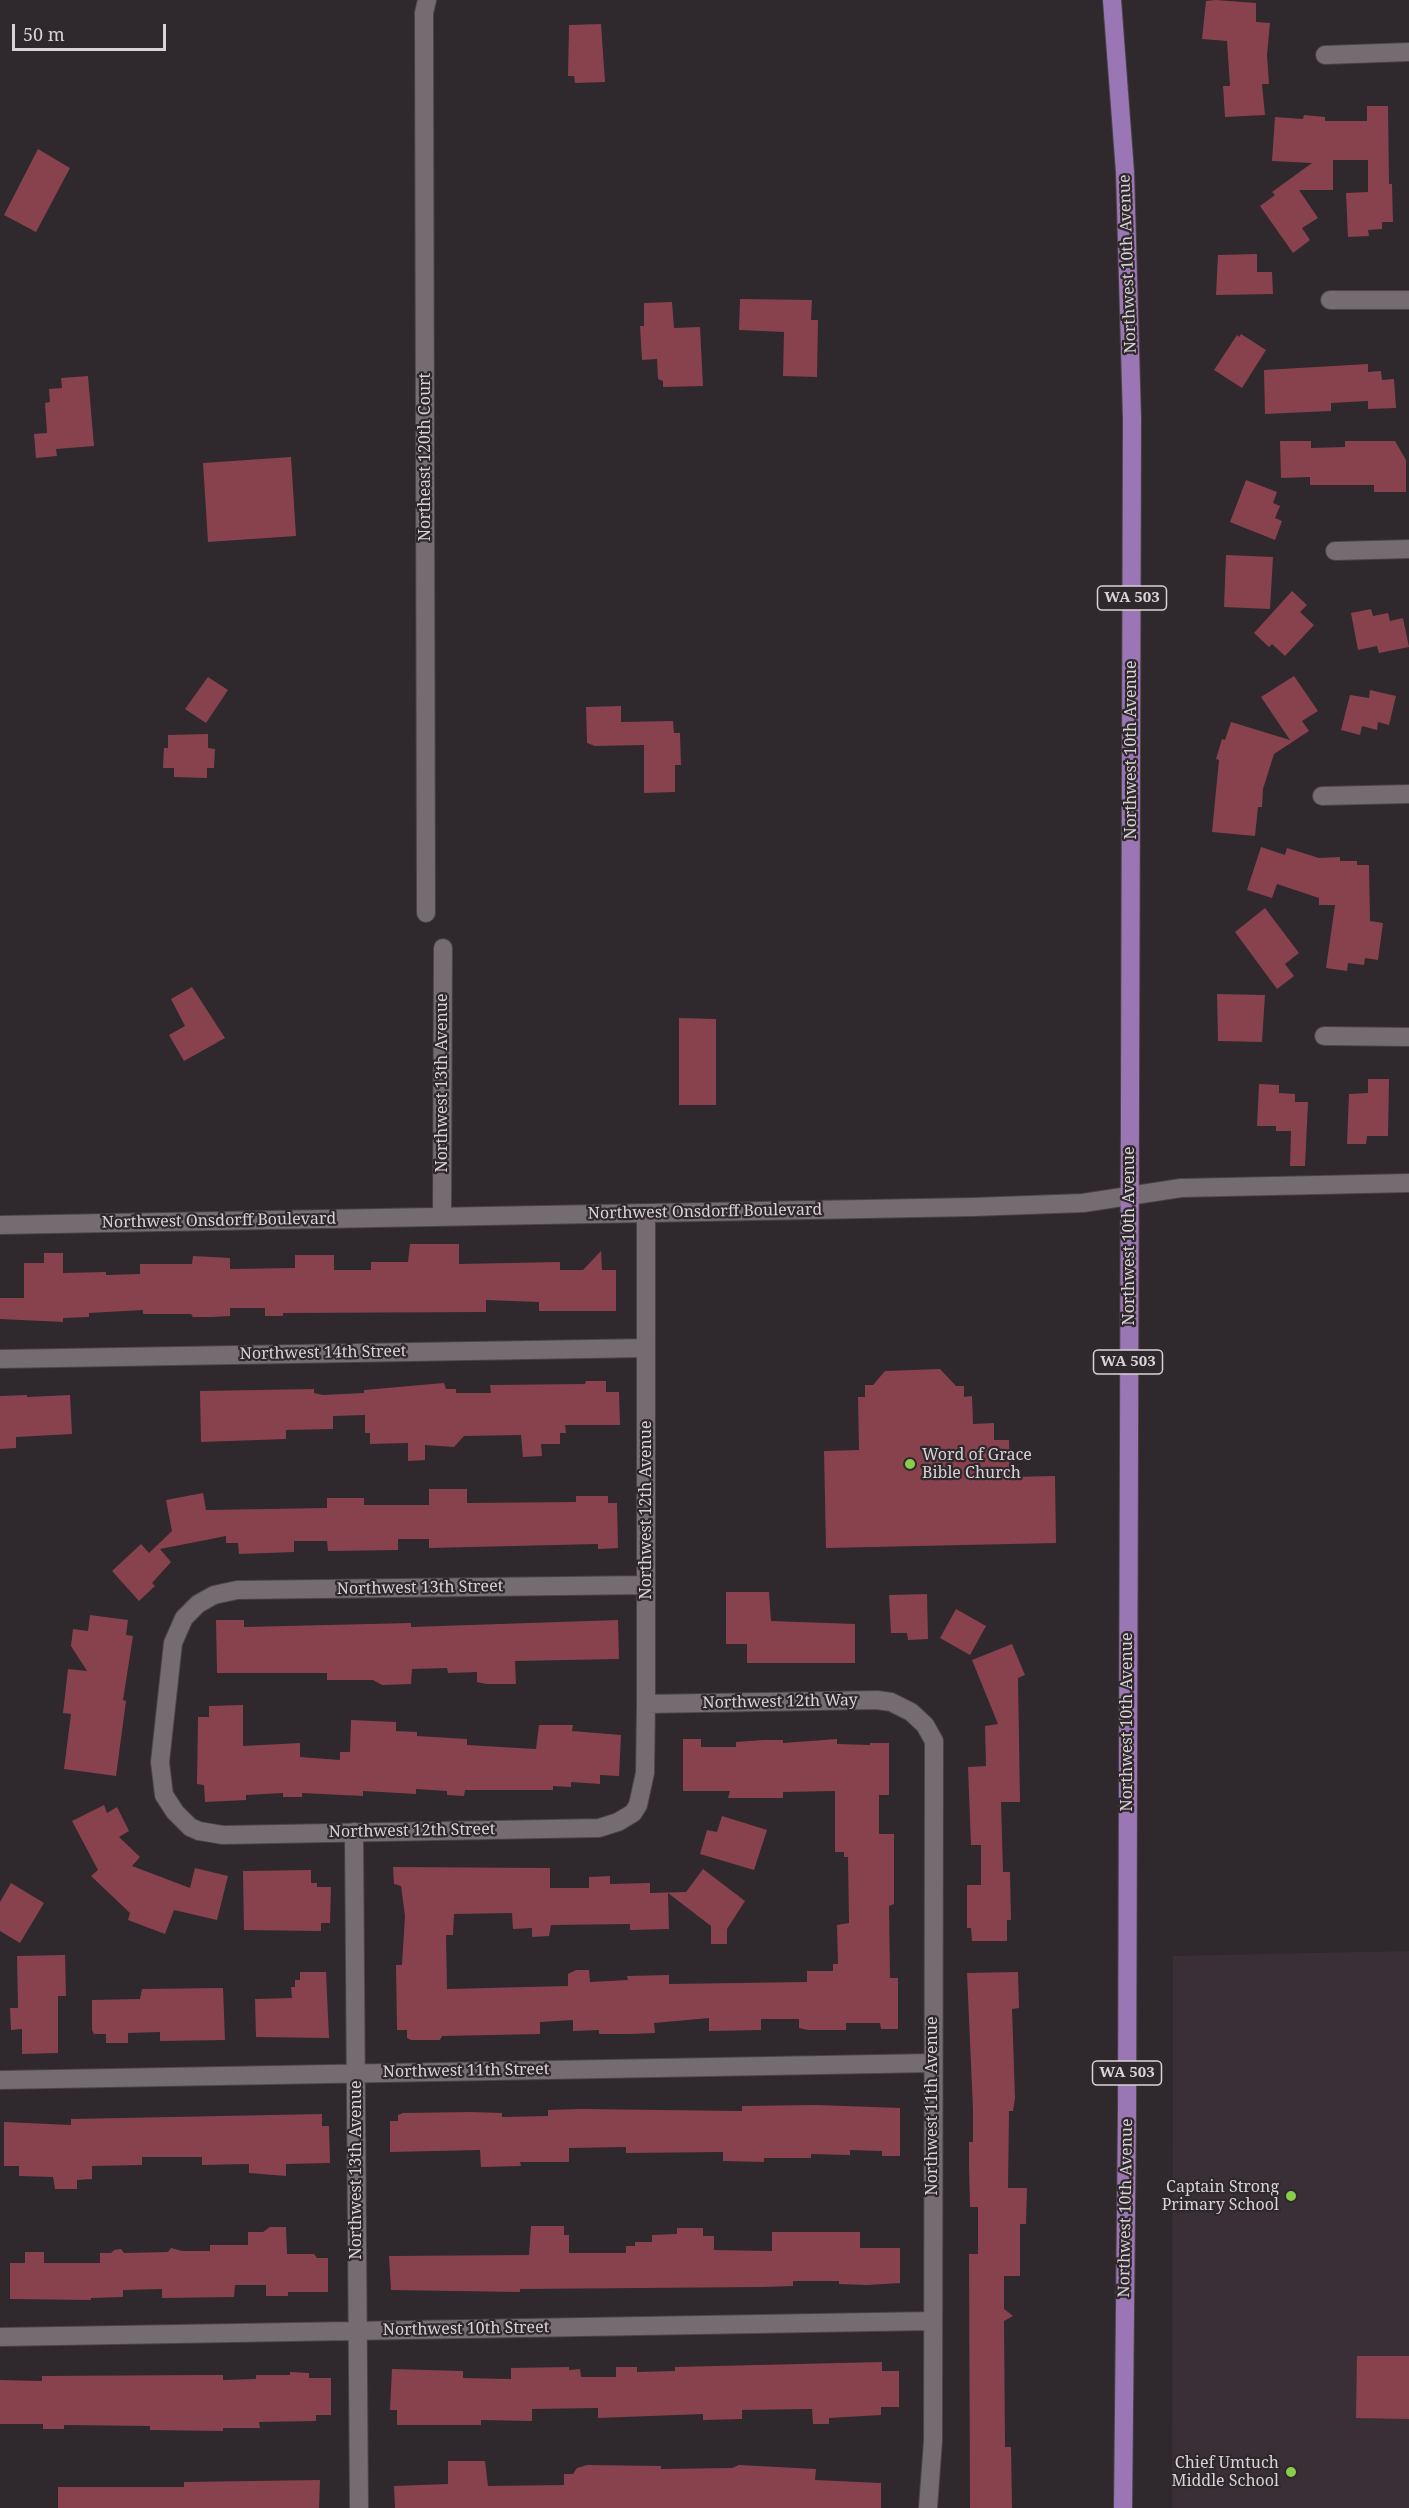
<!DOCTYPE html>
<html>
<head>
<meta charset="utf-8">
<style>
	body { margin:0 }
	#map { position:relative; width:1409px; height:2508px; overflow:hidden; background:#2f282c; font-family:"Noto Serif",serif }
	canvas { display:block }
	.scale { position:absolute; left:12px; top:24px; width:154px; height:27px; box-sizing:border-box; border:3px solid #d8d3d6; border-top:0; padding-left:8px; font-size:18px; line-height:21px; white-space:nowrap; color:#d8d3d6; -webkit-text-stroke:4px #2f282c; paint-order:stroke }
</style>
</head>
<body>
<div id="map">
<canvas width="1409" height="2508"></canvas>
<div class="scale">50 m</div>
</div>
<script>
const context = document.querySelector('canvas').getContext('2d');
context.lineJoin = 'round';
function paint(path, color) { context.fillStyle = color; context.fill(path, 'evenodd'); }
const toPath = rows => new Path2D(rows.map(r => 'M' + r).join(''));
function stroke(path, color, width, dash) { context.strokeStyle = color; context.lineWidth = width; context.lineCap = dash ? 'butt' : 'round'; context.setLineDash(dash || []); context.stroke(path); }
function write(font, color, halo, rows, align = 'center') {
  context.font = font + ' "Noto Serif",serif'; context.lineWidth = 4.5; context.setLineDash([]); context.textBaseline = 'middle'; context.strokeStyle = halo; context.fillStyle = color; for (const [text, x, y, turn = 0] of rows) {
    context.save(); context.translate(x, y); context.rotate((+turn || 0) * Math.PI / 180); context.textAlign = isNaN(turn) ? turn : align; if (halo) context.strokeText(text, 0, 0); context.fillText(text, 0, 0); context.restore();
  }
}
paint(toPath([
	[1409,1951,1409,2508,1172,2508,1173,1956]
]), '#3b2f37');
paint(toPath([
	[1216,0,1256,3,1256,22,1270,23,1267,55,1269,84,1262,84,1265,115,1225,117,1223,86,1230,86,1227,41,1202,39,1206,1],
	[601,24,605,82,575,83,574,76,568,76,569,25],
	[1367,106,1388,106,1389,184,1392,184,1393,222,1382,222,1382,229,1368,230,1369,236,1348,237,1346,193,1368,192,1368,160,1333,160,1333,190,1299,190,1318,218,1302,228,1310,240,1293,253,1260,206,1275,195,1272,192,1312,163,1272,161,1275,117,1303,119,1304,115,1325,117,1325,121,1367,121],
	[38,149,70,168,36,232,4,215],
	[1257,254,1257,272,1272,272,1273,294,1216,295,1218,255],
	[740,299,812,300,811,320,818,320,817,377,783,376,784,332,739,330],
	[672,302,674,328,700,327,703,386,663,387,663,381,658,379,657,359,642,360,640,326,644,326,644,303],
	[1241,334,1266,350,1242,388,1214,370,1237,335,1239,337],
	[1368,364,1368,372,1381,371,1382,380,1394,379,1396,408,1368,409,1368,401,1331,403,1331,411,1265,414,1264,370],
	[88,376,94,446,56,449,57,456,36,458,34,434,47,433,45,403,50,402,49,389,62,388,61,378],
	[1280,441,1311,441,1311,448,1345,447,1345,441,1395,441,1406,460,1406,492,1374,492,1374,485,1310,485,1310,477,1281,478],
	[291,457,296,536,208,542,203,463],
	[1246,480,1277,492,1273,503,1280,506,1275,518,1282,521,1275,540,1230,522],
	[1226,555,1273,557,1270,609,1224,607],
	[1292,591,1307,605,1300,612,1314,625,1285,656,1272,644,1269,647,1254,633],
	[1371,609,1373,616,1388,613,1390,621,1403,618,1409,647,1379,653,1377,646,1358,650,1351,613],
	[1294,676,1318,711,1302,721,1309,731,1274,754,1263,789,1262,807,1258,807,1255,836,1212,832,1219,760,1216,759,1222,739,1225,740,1231,722,1290,740,1261,697],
	[208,677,228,690,206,723,185,709],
	[1370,690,1396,696,1389,725,1378,722,1377,730,1362,726,1360,735,1341,730,1350,695,1369,698],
	[621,706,621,722,673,721,674,733,680,733,681,765,675,765,675,792,644,793,644,745,595,746,587,743,586,707],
	[208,734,208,748,215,749,214,768,207,768,207,778,174,777,174,768,163,768,164,748,168,748,168,735],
	[1261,847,1285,855,1287,848,1319,858,1340,857,1340,861,1357,861,1357,865,1369,865,1370,921,1383,923,1378,960,1365,958,1364,965,1348,963,1347,971,1326,968,1335,905,1319,905,1319,898,1277,884,1272,898,1247,890],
	[1265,908,1299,953,1285,964,1294,976,1277,989,1235,932],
	[192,987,225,1038,184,1061,169,1035,185,1026,171,999],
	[1217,994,1265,995,1262,1042,1218,1041],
	[679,1018,716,1019,716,1105,679,1105],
	[1368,1079,1389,1079,1388,1136,1367,1136,1366,1144,1347,1144,1349,1094,1368,1093],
	[1259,1084,1279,1085,1279,1093,1295,1094,1295,1102,1308,1102,1305,1166,1290,1166,1291,1131,1276,1131,1276,1126,1257,1126],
	[410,1244,459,1244,459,1264,560,1262,560,1270,583,1270,601,1251,602,1270,616,1270,616,1311,539,1311,539,1302,486,1300,486,1312,283,1313,283,1316,265,1316,265,1308,230,1308,230,1316,212,1317,193,1317,191,1314,143,1314,143,1310,89,1313,89,1317,63,1318,63,1322,0,1319,0,1298,24,1298,24,1263,44,1263,44,1253,63,1253,63,1273,106,1272,106,1275,140,1274,140,1264,192,1264,193,1256,230,1258,230,1269,295,1268,295,1255,334,1255,334,1270,371,1270,371,1262,408,1262],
	[940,1369,956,1386,964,1386,964,1397,972,1396,973,1424,994,1423,994,1440,1009,1440,1010,1477,1055,1476,1056,1543,826,1548,824,1451,859,1450,858,1397,865,1397,865,1385,873,1385,885,1371],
	[586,1381,606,1381,606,1392,619,1392,620,1425,565,1425,566,1433,560,1433,560,1444,541,1444,542,1456,523,1457,521,1435,464,1436,454,1447,425,1445,425,1460,408,1461,408,1443,370,1444,370,1433,365,1433,365,1415,333,1416,333,1429,286,1430,286,1439,201,1442,200,1391,314,1389,314,1393,323,1395,364,1393,364,1390,444,1383,446,1389,456,1389,456,1393,491,1393,490,1385,585,1384],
	[27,1395,27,1397,70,1395,72,1434,16,1437,16,1448,0,1449,0,1396],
	[429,1489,467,1489,467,1503,576,1502,576,1496,608,1496,608,1503,617,1503,618,1548,598,1549,598,1544,429,1548,429,1539,398,1539,398,1550,328,1551,327,1541,294,1541,294,1552,239,1554,238,1543,226,1543,226,1536,160,1549,171,1562,152,1583,155,1586,139,1601,112,1571,141,1544,149,1553,172,1531,166,1500,203,1493,206,1510,327,1508,327,1498,364,1498,364,1505,429,1505],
	[726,1592,769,1592,771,1621,855,1624,855,1663,747,1663,747,1644,726,1644],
	[927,1594,928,1639,908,1640,907,1633,891,1633,889,1595],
	[956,1609,986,1626,970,1655,940,1638],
	[90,1615,128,1620,126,1635,133,1636,123,1700,126,1701,116,1776,64,1769,71,1714,63,1713,68,1669,87,1671,71,1646,73,1629,88,1631],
	[216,1620,244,1620,244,1627,411,1623,411,1627,618,1620,619,1659,515,1661,516,1684,486,1684,477,1682,477,1672,448,1673,447,1668,412,1669,411,1684,382,1685,373,1680,327,1680,327,1673,217,1673],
	[1012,1644,1025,1675,1018,1678,1020,1802,1001,1802,1003,1872,1010,1872,1011,1920,1007,1920,1007,1941,972,1941,971,1928,967,1928,967,1885,981,1885,981,1845,971,1845,968,1767,986,1766,985,1726,998,1724,972,1660],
	[243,1705,243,1746,300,1743,300,1757,340,1760,340,1752,350,1752,351,1720,396,1722,396,1731,417,1732,417,1736,467,1739,467,1745,536,1749,539,1725,573,1725,572,1731,621,1735,619,1776,600,1775,600,1784,571,1782,571,1787,553,1786,553,1790,465,1790,464,1796,447,1795,447,1791,416,1789,416,1794,363,1791,363,1796,302,1793,302,1797,283,1797,283,1793,246,1795,246,1800,205,1802,204,1785,197,1784,198,1717,209,1717,209,1706],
	[683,1739,701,1739,701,1747,736,1747,736,1742,763,1740,783,1740,783,1743,837,1739,837,1744,870,1745,870,1743,889,1743,889,1795,879,1795,879,1834,894,1834,894,1904,889,1906,890,1978,898,1978,898,2029,881,2029,880,2023,846,2023,846,2030,808,2030,799,2028,799,2019,761,2019,761,2030,709,2031,709,2018,654,2023,655,2033,630,2034,599,2034,599,2030,573,2031,573,2020,540,2022,540,2034,442,2036,440,2040,411,2040,407,2038,407,2030,397,2030,396,1965,402,1965,405,1916,401,1886,394,1884,393,1867,550,1868,550,1888,589,1888,589,1877,610,1876,610,1884,650,1883,650,1893,686,1892,703,1869,745,1901,727,1929,727,1944,711,1944,711,1926,668,1893,669,1929,630,1930,630,1924,551,1925,549,1936,532,1937,532,1928,513,1929,512,1913,454,1914,453,1935,446,1935,447,1989,568,1986,568,1974,576,1970,589,1970,590,1982,628,1980,627,1976,669,1975,669,1984,807,1982,807,1971,833,1971,833,1964,838,1964,837,1925,849,1923,848,1857,844,1857,844,1852,835,1852,835,1791,783,1792,783,1798,728,1798,730,1791,683,1791],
	[104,1805,107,1813,117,1807,129,1831,119,1837,140,1857,132,1866,190,1888,195,1868,228,1876,217,1920,174,1910,165,1934,128,1920,130,1913,91,1876,98,1870,72,1821],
	[722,1816,767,1830,754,1870,700,1854,707,1830,717,1832],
	[311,1870,311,1883,317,1883,317,1887,331,1887,330,1923,321,1923,321,1931,244,1930,243,1871],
	[11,1883,44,1903,20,1943,0,1931,0,1902],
	[65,1955,66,1996,58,1996,58,2053,22,2054,22,2029,11,2030,10,2008,18,2008,17,1956],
	[300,1972,326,1972,329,2038,256,2037,255,1999,292,1998,291,1987,295,1987,295,1980,300,1980],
	[1018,1972,1019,2008,1012,2009,1015,2098,1013,2111,1009,2111,1008,2188,1027,2188,1026,2224,1020,2224,1020,2276,1004,2276,1004,2309,1013,2316,1004,2321,1005,2447,1011,2447,1012,2508,970,2508,969,2254,978,2254,978,2207,970,2207,969,2164,969,2142,973,2142,973,2110,967,1973],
	[223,1988,225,2040,160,2041,160,2032,128,2033,128,2043,106,2043,106,2034,94,2034,92,2030,92,2000,140,1999,142,1989],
	[817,2105,900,2108,900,2156,882,2156,882,2151,850,2150,850,2155,811,2154,811,2158,764,2158,764,2162,723,2161,723,2152,626,2153,626,2147,569,2148,569,2162,520,2162,521,2166,481,2167,480,2150,390,2152,390,2121,398,2121,398,2115,403,2113,471,2112,502,2113,502,2117,548,2116,548,2110,581,2109,742,2111,742,2106],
	[322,2114,322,2126,329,2126,330,2163,286,2164,286,2176,249,2173,249,2164,202,2165,202,2157,142,2157,142,2165,92,2166,92,2179,77,2180,77,2189,55,2189,53,2177,19,2176,19,2166,4,2166,4,2122,71,2125,71,2119],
	[531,2226,564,2226,564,2235,569,2235,569,2253,626,2253,626,2246,635,2246,635,2242,652,2242,652,2235,677,2234,677,2228,703,2228,703,2236,714,2236,714,2250,772,2251,772,2232,860,2232,860,2248,900,2248,900,2283,867,2285,839,2284,839,2281,793,2281,793,2286,762,2287,520,2289,520,2292,391,2290,389,2256,529,2255],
	[270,2227,286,2227,287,2254,314,2254,317,2258,328,2258,328,2292,288,2292,288,2296,266,2296,266,2285,235,2285,234,2297,162,2298,162,2289,123,2290,123,2297,91,2298,91,2300,10,2299,10,2263,25,2263,25,2252,44,2252,44,2263,100,2263,100,2253,111,2253,114,2250,121,2249,124,2253,168,2252,171,2248,182,2251,210,2251,210,2245,248,2245,248,2232,263,2232],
	[1357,2356,1409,2356,1409,2419,1356,2418],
	[882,2362,882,2371,899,2371,899,2407,881,2407,881,2415,829,2418,829,2424,813,2424,812,2409,742,2410,742,2419,703,2420,703,2414,598,2418,598,2408,532,2409,532,2421,481,2420,481,2425,397,2425,397,2410,390,2410,392,2369,463,2371,463,2378,511,2379,511,2368,569,2367,569,2370,580,2369,581,2377,616,2377,616,2367,637,2367,637,2372,675,2371,675,2367],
	[290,2372,309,2373,309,2378,331,2378,331,2415,316,2415,316,2421,259,2422,260,2428,223,2428,223,2431,150,2430,150,2426,64,2425,64,2429,43,2429,43,2424,0,2424,0,2380,42,2381,42,2376,200,2375,223,2375,223,2380,256,2379,256,2375,290,2375],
	[448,2461,485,2461,488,2486,564,2485,564,2474,573,2474,577,2468,587,2465,661,2466,661,2469,732,2468,739,2465,816,2469,815,2480,881,2483,881,2508,395,2508,394,2486,448,2484],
	[320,2480,319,2508,58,2508,58,2487,184,2487,184,2482]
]), '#88424e');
const minor = toPath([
	[1325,55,1409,52],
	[1330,300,1409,300],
	[1335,551,1409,549],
	[1322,796,1409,794],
	[426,913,424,13,427,0],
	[1324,1036,1409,1037],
	[442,1217,443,948],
	[0,1225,973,1207,1083,1203,1181,1188,1409,1183],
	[0,1359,646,1348],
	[646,1585,237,1590,214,1595,198,1604,184,1618,173,1643,160,1762,164,1795,175,1812,190,1827,199,1831,223,1835,599,1828,618,1822,633,1813,638,1805,645,1773,646,1704,646,1214],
	[646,1704,877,1700,891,1702,911,1712,925,1725,934,1741,933,2441,928,2508],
	[354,1832,359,2508],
	[0,2080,932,2063],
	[0,2337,932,2321]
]);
const major = toPath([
	[1112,0,1125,172,1132,419,1127,2112,1123,2508]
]);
stroke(minor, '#494347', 20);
stroke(major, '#494347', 20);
stroke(minor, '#746c71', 18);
stroke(major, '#9a76b4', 18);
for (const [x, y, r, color] of [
	[910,1464,6,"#87cf4a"],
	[1291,2196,6,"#87cf4a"],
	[1291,2472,6,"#87cf4a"]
]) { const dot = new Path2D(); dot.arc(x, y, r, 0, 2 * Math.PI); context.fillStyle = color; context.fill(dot); stroke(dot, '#2f282c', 2); }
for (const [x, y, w] of [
	[1132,598,69],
	[1128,1362,69],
	[1127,2073,69]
]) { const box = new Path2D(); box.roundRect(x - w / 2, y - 12, w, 24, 4.5); context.fillStyle = '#2f282c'; context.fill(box); stroke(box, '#d8d3d6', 1.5); }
write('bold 15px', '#d8d3d6', null, [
	["WA 503",1132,598],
	["WA 503",1128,1362],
	["WA 503",1127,2073]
]);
write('16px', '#d8d3d6', '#2f282c', [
	["Northwest 10th Avenue",1128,264,-92],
	["Northeast 120th Court",425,457,-90],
	["Northwest 10th Avenue",1131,750,-90],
	["Northwest 13th Avenue",442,1083,-90],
	["Northwest Onsdorff Boulevard",705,1212,-1],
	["Northwest Onsdorff Boulevard",219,1221,-1],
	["Northwest 10th Avenue",1129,1236,-90],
	["Northwest 14th Street",323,1353,-1],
	["Northwest 12th Avenue",646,1510,-90],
	["Northwest 13th Street",420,1588,-1],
	["Northwest 12th Way",780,1702,-1],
	["Northwest 10th Avenue",1127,1722,-90],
	["Northwest 12th Street",412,1831,-1],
	["Northwest 11th Street",466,2071,-1],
	["Northwest 11th Avenue",932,2106,-90],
	["Northwest 13th Avenue",356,2170,-90],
	["Northwest 10th Avenue",1126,2208,-89],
	["Northwest 10th Street",466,2329,-1]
]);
write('16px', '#d8d3d6', '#2f282c', [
	["Word of Grace",922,1455,"left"],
	["Bible Church",922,1473,"left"],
	["Captain Strong",1279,2187],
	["Primary School",1279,2205],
	["Chief Umtuch",1279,2463],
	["Middle School",1279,2481]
], 'right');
</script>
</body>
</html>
